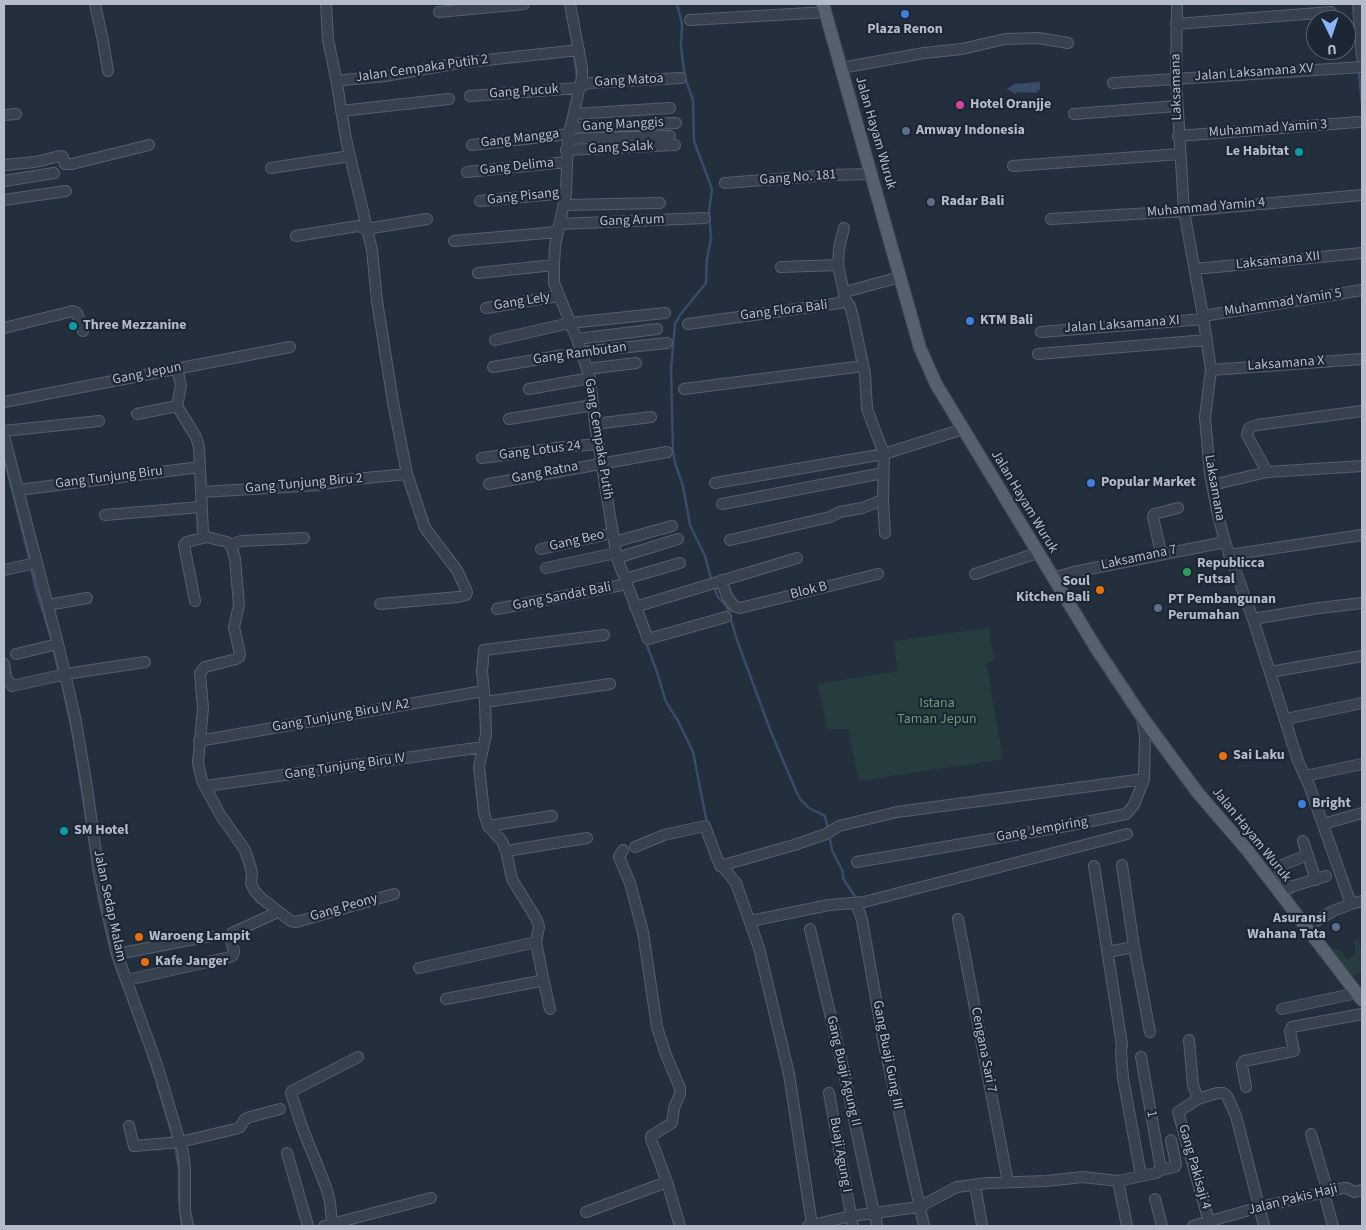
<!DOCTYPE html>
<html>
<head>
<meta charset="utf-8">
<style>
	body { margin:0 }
	#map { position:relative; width:1366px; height:1230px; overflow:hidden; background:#242f3e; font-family:"Source Sans 3",sans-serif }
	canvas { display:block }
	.frame { position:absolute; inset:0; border:5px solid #b4bcc9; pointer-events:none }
	.north { position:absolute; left:1306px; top:10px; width:50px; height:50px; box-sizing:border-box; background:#1d2633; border:1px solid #59626f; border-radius:50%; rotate:176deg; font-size:14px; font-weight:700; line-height:20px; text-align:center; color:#b4bcc9 }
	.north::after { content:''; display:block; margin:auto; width:18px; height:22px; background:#8ab4f8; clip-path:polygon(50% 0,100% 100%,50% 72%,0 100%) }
</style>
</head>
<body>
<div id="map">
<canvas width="1366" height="1230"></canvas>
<div class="frame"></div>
<div class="north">U</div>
</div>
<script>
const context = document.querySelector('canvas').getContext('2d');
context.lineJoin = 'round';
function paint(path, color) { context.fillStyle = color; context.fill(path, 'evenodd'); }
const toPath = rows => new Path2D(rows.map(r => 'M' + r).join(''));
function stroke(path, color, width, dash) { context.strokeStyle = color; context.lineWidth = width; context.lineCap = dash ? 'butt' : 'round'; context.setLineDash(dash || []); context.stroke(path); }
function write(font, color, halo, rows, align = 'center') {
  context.font = font + ' "Source Sans 3",sans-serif'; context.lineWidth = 4.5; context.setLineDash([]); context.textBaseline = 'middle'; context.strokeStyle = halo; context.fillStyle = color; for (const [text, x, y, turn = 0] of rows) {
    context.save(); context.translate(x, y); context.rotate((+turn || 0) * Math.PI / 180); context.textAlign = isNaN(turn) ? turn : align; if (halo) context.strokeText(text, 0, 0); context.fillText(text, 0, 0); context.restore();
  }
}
paint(toPath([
	[989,628,994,661,986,663,1003,759,859,781,848,729,827,729,818,684,898,671,893,641],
	[1358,939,1362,950,1362,973,1350,977,1329,950,1335,949,1340,950,1348,960,1355,954,1354,941]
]), '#263c3f');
paint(toPath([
	[1040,82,1040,89,1036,93,1018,92,1015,94,1007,89,1014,84]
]), '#394c67');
stroke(toPath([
	[677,4,682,24,681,47,685,78,693,100,694,141,712,189,709,211,711,239,707,259,706,283,680,315,675,324,671,369,673,451,675,463,683,486,690,525,705,556,712,582],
	[567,13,570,30],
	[574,54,577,77],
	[1359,72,1362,105],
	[4,457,30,562],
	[31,567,35,586,52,641],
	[714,587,718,597,727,607,738,643,771,732,796,791,800,799,809,808,825,816,828,829],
	[645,640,657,672,666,702,678,721,693,752,707,823],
	[53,647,59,673],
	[61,678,74,740,99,900,112,955,143,1040],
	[829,835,832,850,843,872,843,878,853,894,858,899],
	[862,905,865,913],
	[147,1051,155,1077],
	[157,1084,173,1137],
	[175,1146,179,1169,179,1198,182,1226]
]), '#394c67', 2.5);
const minor = toPath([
	[95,4,103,41,108,71],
	[326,4,328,40,337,83],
	[570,4,582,68,582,77,568,139,566,193,555,246,554,265,554,283,577,339,590,378,595,424,617,558,648,639,726,617],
	[1177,4,1176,78,1184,211,1203,316,1211,370,1205,417,1210,474,1218,515,1225,542,1253,619,1298,761,1309,785,1351,904],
	[1358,4,1362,57],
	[439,12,524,4],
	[690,20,826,12],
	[1176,24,1331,12],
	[841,68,924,53,962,49,1005,39,1038,38,1068,43],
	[1113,83,1362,67],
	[470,96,579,88,587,83,681,78],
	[341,111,449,99],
	[574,114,670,108],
	[1074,114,1177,106],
	[4,115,16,114],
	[570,128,676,123],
	[1178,136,1358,122],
	[568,139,670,136],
	[472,145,569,134],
	[566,150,675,145],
	[4,165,35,162,60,156,63,157,65,164,72,164,149,145],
	[1013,166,1180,154],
	[271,168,350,156],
	[467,172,566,162],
	[4,181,54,173],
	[725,183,830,175,871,174],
	[4,200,66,191],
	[480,201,566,193],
	[565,205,660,203],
	[1051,219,1184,211,1362,195],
	[559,224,705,218],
	[296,236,358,226,366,229,427,219],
	[454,241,557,232],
	[781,267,838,265],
	[1195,269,1362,253],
	[478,273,554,265],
	[845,292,900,277],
	[844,299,850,306,853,317,865,374,867,409,884,454,963,429],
	[486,308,559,296],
	[1203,316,1362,290],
	[688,324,840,303,845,298,838,265,839,248,844,228],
	[4,328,73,311,77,313,83,331],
	[1041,332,1204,319],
	[577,339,657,329],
	[495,340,570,323,665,313],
	[1038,354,1207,340],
	[493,367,582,352,667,343],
	[177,368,181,386,177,406],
	[587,369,636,363],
	[1211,370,1362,359],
	[529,389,590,378],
	[684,389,863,366],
	[4,402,290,347],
	[137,414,177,406,196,437,199,447,203,533,207,537,227,542,231,545],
	[509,419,593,405],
	[595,424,651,417],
	[4,431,99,421],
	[4,436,58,644,75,717,86,781,99,873,117,954,157,1065,183,1152,185,1168,185,1211,188,1226],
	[482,458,563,447,599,444],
	[1267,472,1247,435,1249,428,1257,425,1362,411],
	[715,483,884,454,883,500,885,533],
	[489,484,667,452],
	[1212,485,1267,472,1362,466],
	[18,490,200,467],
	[202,492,320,485,345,480,407,474],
	[722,504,883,473],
	[105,515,201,507],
	[730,540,830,517,840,512,862,508,883,500],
	[614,542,672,526],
	[231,545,235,559,239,605,234,627,240,654,239,657,236,659,205,667,200,673,203,708,198,763,202,781,221,816,245,850,249,862,252,873,251,883,254,890,261,898,291,921,296,922,394,894],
	[231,545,241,541,304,538],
	[541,549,613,533],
	[1161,553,1153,517,1154,514,1178,508],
	[1229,555,1362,535],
	[617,558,678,539],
	[546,568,616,553],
	[4,570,36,563],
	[975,574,1037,553],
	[1053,578,1074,572,1225,542],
	[625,579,680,563],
	[721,580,727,596,734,606,740,608,878,574],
	[195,601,184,545,187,542,207,537],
	[380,604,458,597,466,595,467,592,457,570,425,528,407,474,393,402,377,301,372,250,346,139,337,84,344,80,385,76,459,63,579,50],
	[48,605,87,598],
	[635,607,797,558],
	[497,609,627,584],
	[1253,619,1319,608,1362,603],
	[16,654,58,644],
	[4,664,6,677,12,686,66,674,145,662],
	[1270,672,1362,656],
	[485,702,610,684],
	[1286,719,1362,703],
	[199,741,483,691],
	[1305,776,1362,764],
	[206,786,483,747],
	[1323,824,1362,813],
	[488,826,552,816],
	[1303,841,1316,880],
	[635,847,664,835,705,826,718,861,736,883,759,948,789,1074,812,1225],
	[623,850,619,857,630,883,643,932,657,1027,666,1055,680,1088,680,1094,674,1108,672,1123,651,1136,651,1139,667,1182,680,1226],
	[506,851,587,838],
	[857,862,1061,827,1126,814,1134,805,1144,779,1145,736,1142,717],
	[1122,865,1134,947,1150,1032],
	[720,866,794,845,826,834,839,826,897,812,1144,779],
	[1094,866,1122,1045,1121,1052,1123,1078,1141,1176],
	[1290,888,1280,871,1280,866,1307,855],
	[1284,889,1326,876],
	[856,903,862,920,884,1044,924,1226],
	[958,919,1008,1182],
	[750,921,829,905,864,902,1127,834],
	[1306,927,1333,911,1351,904,1362,901],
	[810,929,843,1068,874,1213],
	[1107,952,1134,947],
	[117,954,210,936],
	[419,968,536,942],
	[543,978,550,1009],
	[127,980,230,957,233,955,234,951,230,938,232,933,278,912],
	[446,999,540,981,543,978,536,942,539,927,537,920,512,879,506,851,502,841,488,826,484,813,479,766,486,735,485,702,482,671,484,650,604,635],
	[1282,1009,1357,993],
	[1189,1040,1193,1085,1198,1099],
	[1141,1057,1161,1170],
	[1246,1087,1242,1065,1244,1061,1294,1051,1290,1031,1292,1027,1362,1014],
	[829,1093,853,1226],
	[129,1126,134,1146,180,1142,235,1129,240,1127,245,1119,250,1117,280,1109],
	[1311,1134,1328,1192],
	[287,1153,308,1226],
	[1118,1181,1127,1226],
	[975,1185,982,1225],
	[1324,1193,1333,1226],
	[1155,1199,1162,1226],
	[586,1212,667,1182],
	[875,1213,877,1226],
	[1209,1222,1178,1112,1198,1099,1217,1093,1223,1093,1227,1096,1236,1116,1264,1226],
	[332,1223,330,1202,326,1187,302,1127,291,1093,292,1091,358,1057],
	[324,1226,431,1198],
	[808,1226,851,1216,919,1207,957,1187,988,1183,1046,1181,1083,1177,1118,1181,1156,1173,1161,1170,1175,1167,1176,1164,1171,1140],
	[1193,1226,1260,1207,1343,1188,1347,1188,1354,1192,1362,1190]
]);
const major = toPath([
	[823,4,920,348,936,384,1096,648,1142,717,1198,793,1248,851,1362,1000]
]);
stroke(minor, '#565f6c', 12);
stroke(major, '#414a57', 14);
stroke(minor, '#38414e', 10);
stroke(major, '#56606e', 12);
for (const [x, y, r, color] of [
	[905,14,5,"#3f7fe0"],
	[960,105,5,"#d1479c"],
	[906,131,5,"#5c6f8a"],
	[1299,152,5,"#0f9aa8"],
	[931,202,5,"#5c6f8a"],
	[970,321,5,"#3f7fe0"],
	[73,326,5,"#0f9aa8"],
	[1091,483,5,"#3f7fe0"],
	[1187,572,5,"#2e9e5b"],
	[1100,590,5,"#e8710a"],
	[1158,608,5,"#5c6f8a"],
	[1223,756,5,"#e8710a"],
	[1302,804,5,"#3f7fe0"],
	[64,831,5,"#0f9aa8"],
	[1336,927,5,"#5c6f8a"],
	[139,937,5,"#e8710a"],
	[145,962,5,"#e8710a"]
]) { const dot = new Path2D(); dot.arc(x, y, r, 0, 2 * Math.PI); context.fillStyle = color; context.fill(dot); stroke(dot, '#1d2633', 2); }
write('bold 14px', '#b4bcc9', '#1d2633', [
	["Plaza Renon",905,30,"center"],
	["Hotel Oranjje",970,105],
	["Amway Indonesia",916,131],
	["Le Habitat",1289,152,"right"],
	["Radar Bali",941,202],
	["KTM Bali",980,321],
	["Three Mezzanine",83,326],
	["Popular Market",1101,483],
	["Republicca",1197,564],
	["Futsal",1197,580],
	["Soul",1090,582,"right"],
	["Kitchen Bali",1090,598,"right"],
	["PT Pembangunan",1168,600],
	["Perumahan",1168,616],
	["Sai Laku",1233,756],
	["Bright",1312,804],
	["SM Hotel",74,831],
	["Asuransi",1326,919,"right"],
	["Wahana Tata",1326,935,"right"],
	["Waroeng Lampit",149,937],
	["Kafe Janger",155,962]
], 'left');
write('14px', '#b4bcc9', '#1d2633', [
	["Jalan Cempaka Putih 2",422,69,-8],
	["Jalan Laksamana XV",1254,73,-4],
	["Gang Matoa",629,81,-3],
	["Laksamana",1177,87,-91],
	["Gang Pucuk",524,92,-4],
	["Gang Manggis",623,125,-3],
	["Muhammad Yamin 3",1268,129,-4],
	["Jalan Hayam Wuruk",875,133,74],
	["Gang Mangga",520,139,-7],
	["Gang Salak",621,148,-3],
	["Gang Delima",517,167,-6],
	["Gang No. 181",798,178,-4],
	["Gang Pisang",523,197,-6],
	["Muhammad Yamin 4",1206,208,-5],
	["Gang Arum",632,221,-2],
	["Laksamana XII",1278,261,-6],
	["Gang Lely",522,302,-9],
	["Muhammad Yamin 5",1283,303,-9],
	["Gang Flora Bali",784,311,-7],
	["Jalan Laksamana XI",1122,325,-4],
	["Gang Rambutan",580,354,-8],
	["Laksamana X",1286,364,-4],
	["Gang Jepun",147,374,-11],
	["Gang Cempaka Putih",598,439,81],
	["Gang Lotus 24",540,451,-7],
	["Gang Ratna",545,473,-11],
	["Gang Tunjung Biru",109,478,-7],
	["Gang Tunjung Biru 2",304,484,-5],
	["Laksamana",1214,488,80],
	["Jalan Hayam Wuruk",1024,502,59],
	["Gang Beo",577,541,-13],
	["Laksamana 7",1139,558,-12],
	["Blok B",809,591,-14],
	["Gang Sandat Bali",562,597,-11],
	["Gang Tunjung Biru IV A2",341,716,-10],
	["Gang Tunjung Biru IV",345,767,-8],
	["Gang Jempiring",1042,830,-10],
	["Jalan Hayam Wuruk",1251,835,51],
	["Jalan Sedap Malam",109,906,78],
	["Gang Peony",344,908,-16],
	["Cengana Sari 7",983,1050,79],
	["Gang Buaji Gung III",887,1055,79],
	["Gang Buaji Agung II",843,1071,77],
	["1",1151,1114,79],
	["Buaji Agung I",840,1155,80],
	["Gang Pakisaji 4",1194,1167,74],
	["Jalan Pakis Haji",1293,1200,-14]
]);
write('14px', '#6b9a76', '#1d2633', [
	["Istana",937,704],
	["Taman Jepun",937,720]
]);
</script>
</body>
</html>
